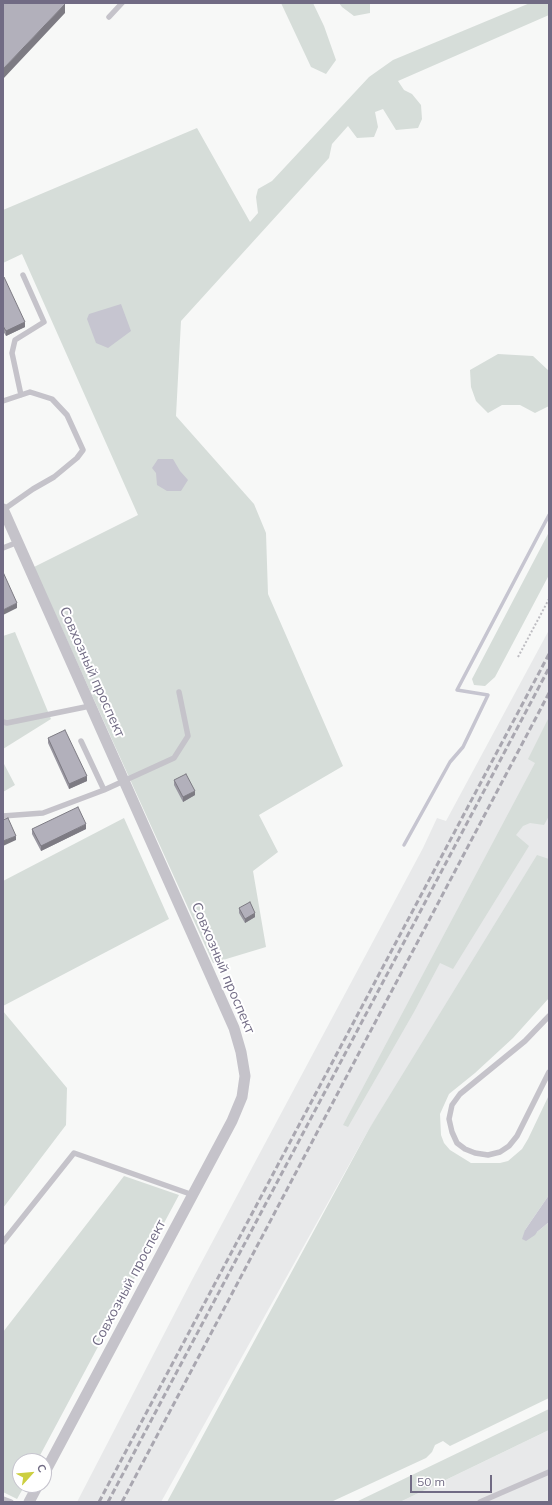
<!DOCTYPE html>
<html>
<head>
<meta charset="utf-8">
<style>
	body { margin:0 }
	#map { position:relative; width:552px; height:1505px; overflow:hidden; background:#f7f8f7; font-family:Mulish,sans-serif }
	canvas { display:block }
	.frame { position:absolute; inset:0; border:4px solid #716b84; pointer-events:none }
	.north { position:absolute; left:12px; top:1453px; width:40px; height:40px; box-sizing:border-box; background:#fff; border:1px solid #c6c4ce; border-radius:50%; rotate:63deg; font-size:11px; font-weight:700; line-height:16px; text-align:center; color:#716b84 }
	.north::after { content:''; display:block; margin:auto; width:14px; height:18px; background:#cccf40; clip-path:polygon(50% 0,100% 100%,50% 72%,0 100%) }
	.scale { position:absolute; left:410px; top:1475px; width:82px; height:18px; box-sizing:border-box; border:2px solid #716b84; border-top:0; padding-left:5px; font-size:12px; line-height:14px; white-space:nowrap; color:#716b84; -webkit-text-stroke:3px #fff; paint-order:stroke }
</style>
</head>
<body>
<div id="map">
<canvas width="552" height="1505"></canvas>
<div class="frame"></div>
<div class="north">С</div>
<div class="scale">50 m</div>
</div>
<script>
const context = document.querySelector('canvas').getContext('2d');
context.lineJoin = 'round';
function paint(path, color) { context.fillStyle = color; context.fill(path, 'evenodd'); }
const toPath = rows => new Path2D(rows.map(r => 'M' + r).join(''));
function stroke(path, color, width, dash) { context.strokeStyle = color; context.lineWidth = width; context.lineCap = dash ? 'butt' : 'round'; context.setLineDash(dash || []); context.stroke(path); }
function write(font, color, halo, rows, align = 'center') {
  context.font = font + ' Mulish,sans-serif'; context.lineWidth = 4; context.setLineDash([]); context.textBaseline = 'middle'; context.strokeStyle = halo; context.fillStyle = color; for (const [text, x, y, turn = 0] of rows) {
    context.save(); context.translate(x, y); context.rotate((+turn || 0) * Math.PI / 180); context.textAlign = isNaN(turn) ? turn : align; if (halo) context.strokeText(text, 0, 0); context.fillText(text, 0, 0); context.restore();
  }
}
paint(toPath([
	[549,630,549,870,543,875,369,1129,161,1502,77,1502,192,1280,423,848,437,818,446,821],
	[549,1430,549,1502,400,1502]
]), '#e8e9ea');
paint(toPath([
	[281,3,313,3,324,26,336,60,326,74,311,67],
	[339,3,370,3,370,13,354,16,342,7],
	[530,3,549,3,549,15,398,81,404,90,412,94,421,105,422,119,418,128,396,130,383,109,375,112,378,127,374,137,357,138,348,126,332,144,329,158,181,321,176,416,254,504,266,533,268,594,343,766,259,815,278,852,253,871,266,947,213,963,34,567,138,515,22,254,3,263,3,210,197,128,250,222,258,213,256,197,258,189,272,181,369,77,393,60],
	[498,354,533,356,549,371,549,406,535,413,520,405,502,405,488,413,476,401,471,387,470,370],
	[549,532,549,575,495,677,485,686,474,685,472,679],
	[15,632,51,719,3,749,3,636],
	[549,717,549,816,544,825,530,823,523,826,516,835,529,846,453,969,440,963,414,1012,348,1127,343,1125,535,763,528,759],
	[3,762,15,785,3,792],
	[124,818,169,919,3,1006,3,881],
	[537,855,549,859,549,998,513,1038,475,1073,449,1094,440,1114,441,1135,444,1143,450,1150,471,1163,500,1163,508,1161,522,1149,528,1139,549,1095,549,1195,525,1230,537,1232,549,1222,549,1398,450,1446,443,1441,435,1445,432,1452,426,1458,331,1502,167,1502,369,1129],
	[3,1011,67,1088,66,1125,3,1208],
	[124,1176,179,1195,37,1461,20,1461,20,1485,25,1485,17,1499,3,1492,3,1332],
	[549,1409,549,1430,400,1502,356,1502]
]), '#d6ddd9');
paint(toPath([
	[121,304,131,331,108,348,96,343,87,319,89,314],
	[158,459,173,459,180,471,188,480,181,491,167,491,157,485,156,473,152,468],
	[549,1195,549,1222,537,1232,535,1235,526,1241,522,1239,525,1230]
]), '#c6c5d0');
stroke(toPath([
	[404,845,450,762,463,747,488,695,457,690,549,515]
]), '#c6c5d0', 3.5);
stroke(toPath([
	[518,657,549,599]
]), '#bebdc2', 2, [2, 2]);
stroke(toPath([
	[109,17,122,3],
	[21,395,12,353,15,340,44,322,23,275],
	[3,401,30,392,52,399,67,415,83,450,77,458,54,477,33,489,3,510],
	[3,548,18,542],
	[3,722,7,723,90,706],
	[81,741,104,790],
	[3,816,43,813,104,790,174,758,188,736,179,692],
	[549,1016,525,1041,460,1094,452,1105,449,1119,452,1132,457,1143,465,1149,475,1153,488,1155,500,1152,509,1146,517,1136,549,1072],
	[3,1242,74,1153,193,1195],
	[3,1499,11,1502],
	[480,1502,549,1472]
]), '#c5c3ca', 5.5);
stroke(toPath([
	[3,509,234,1028,241,1052,245,1076,242,1097,232,1121,44,1474],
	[29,1502,38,1485]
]), '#c5c3ca', 11);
stroke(toPath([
	[99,1502,549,654],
	[108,1502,549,668],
	[122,1502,549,693]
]), '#a9a7b0', 3, [6, 3]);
paint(toPath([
	[3,277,25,327,6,336,3,331],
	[48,738,87,781,69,789,48,743],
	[174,780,195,795,183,802,174,785],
	[32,829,86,829,41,851,32,834],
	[239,908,255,917,245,923,239,913]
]), '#9997a1');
paint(toPath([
	[65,4,65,13,3,79,3,69],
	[25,322,25,327,6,336,6,331],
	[17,603,17,608,3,615,3,610],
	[87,776,87,781,69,789,69,784],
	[195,791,195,795,183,802,183,797],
	[86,824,86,829,41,851,41,846],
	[16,836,16,840,3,846,3,841],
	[255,913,255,917,245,923,245,919]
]), '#7d7b83');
const building = toPath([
	[3,3,64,3,65,4,3,69,3,3],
	[3,277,4,277,25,322,6,331,3,326,3,277],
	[3,572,17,603,3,610,3,572],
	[65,730,87,776,69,784,48,738,65,730],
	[186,774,195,791,183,797,174,780,186,774],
	[78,807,86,824,41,846,32,829,78,807],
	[8,818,16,836,3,841,3,820,8,818],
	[250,902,255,913,245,919,239,908,250,902]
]);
paint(building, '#b2b0bb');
stroke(building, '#7d7b83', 1);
write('14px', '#716b84', '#fff', [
	["Совхозный проспект",92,672,66],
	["Совхозный проспект",223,968,67],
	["Совхозный проспект",129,1283,-62]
]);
</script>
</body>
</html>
